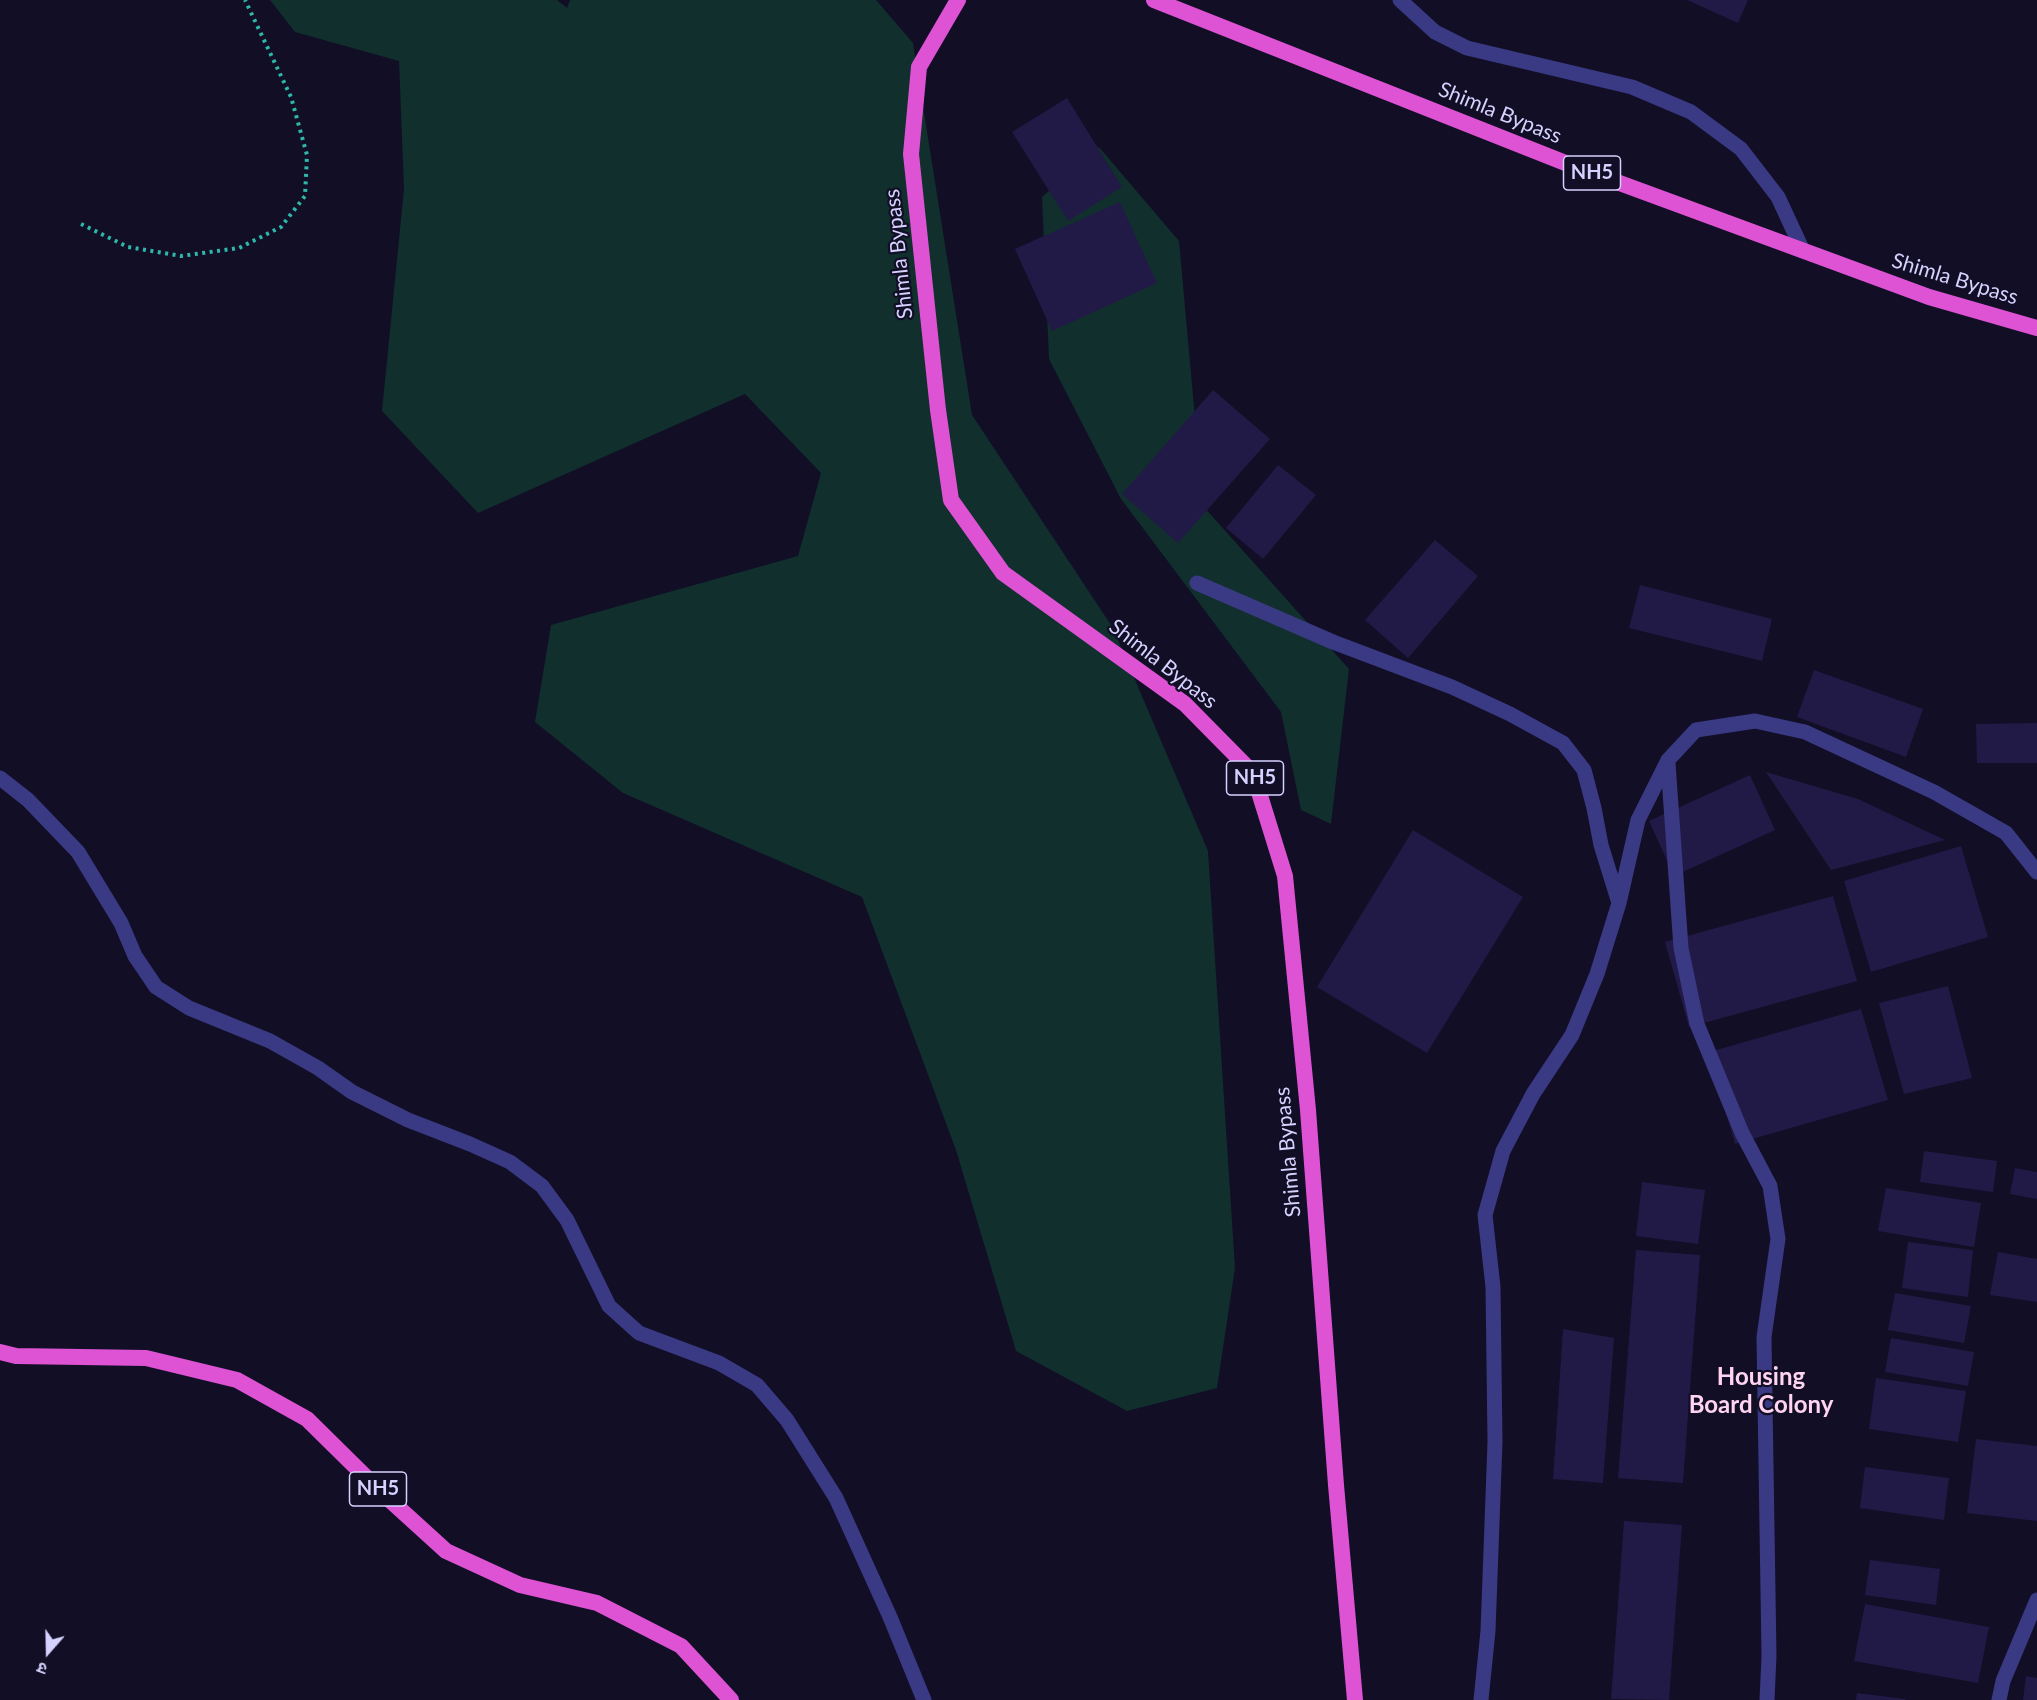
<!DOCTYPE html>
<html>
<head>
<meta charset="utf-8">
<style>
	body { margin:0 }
	#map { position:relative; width:2037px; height:1700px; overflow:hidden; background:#110e25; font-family:Lato,"Noto Sans Devanagari",sans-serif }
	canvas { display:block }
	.north { position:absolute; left:18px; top:1622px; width:60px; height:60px; -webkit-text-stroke:4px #110e25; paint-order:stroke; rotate:200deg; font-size:16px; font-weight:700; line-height:24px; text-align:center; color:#d6d2ff }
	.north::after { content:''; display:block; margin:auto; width:21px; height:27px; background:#d6d2ff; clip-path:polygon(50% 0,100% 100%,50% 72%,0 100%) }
</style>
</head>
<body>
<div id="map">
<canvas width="2037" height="1700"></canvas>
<div class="north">उ</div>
</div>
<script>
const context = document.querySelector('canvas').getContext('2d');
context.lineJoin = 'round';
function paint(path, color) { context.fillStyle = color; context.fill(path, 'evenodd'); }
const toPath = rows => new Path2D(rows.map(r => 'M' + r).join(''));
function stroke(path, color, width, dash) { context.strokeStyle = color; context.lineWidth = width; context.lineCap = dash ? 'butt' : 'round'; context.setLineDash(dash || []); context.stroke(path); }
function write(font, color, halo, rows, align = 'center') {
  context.font = font + ' Lato,sans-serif'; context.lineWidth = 4.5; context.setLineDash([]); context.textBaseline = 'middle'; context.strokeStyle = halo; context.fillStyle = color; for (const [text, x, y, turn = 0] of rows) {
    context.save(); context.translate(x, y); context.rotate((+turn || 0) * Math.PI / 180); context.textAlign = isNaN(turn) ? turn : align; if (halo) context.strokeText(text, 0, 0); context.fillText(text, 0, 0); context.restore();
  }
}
paint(toPath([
	[270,0,557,0,567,8,570,0,876,0,913,43,972,415,1113,628,1208,851,1235,1268,1217,1388,1127,1411,1016,1351,956,1150,862,897,623,793,535,722,551,625,798,556,821,473,745,394,478,513,382,411,404,189,399,61,295,32],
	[1099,147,1179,241,1203,506,1349,669,1331,824,1301,810,1281,712,1121,499,1049,359,1042,197]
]), '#112f2d');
paint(toPath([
	[1687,0,1748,0,1738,23],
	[1067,98,1122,187,1068,221,1012,132],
	[1120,202,1157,283,1052,331,1015,249],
	[1213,390,1270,439,1178,543,1122,494],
	[1278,465,1316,495,1263,559,1226,528],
	[1435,540,1478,576,1408,658,1365,620],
	[1640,585,1772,619,1762,661,1629,628],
	[1814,670,1923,709,1906,757,1797,717],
	[2037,723,2037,763,1977,763,1976,724],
	[1766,772,1858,799,1945,840,1831,870],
	[1750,775,1775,830,1674,876,1649,821],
	[1413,830,1523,897,1427,1053,1317,987],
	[1961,846,1988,937,1871,972,1844,881],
	[1833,896,1857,981,1689,1027,1665,942],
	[1948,986,1972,1078,1904,1094,1879,1003],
	[1861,1009,1888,1100,1735,1144,1709,1052],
	[1924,1151,1997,1161,1993,1192,1920,1182],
	[2015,1168,2037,1172,2037,1199,2010,1194],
	[1642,1182,1705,1190,1698,1244,1636,1236],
	[1886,1188,1981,1203,1974,1247,1878,1231],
	[1908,1242,1973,1250,1968,1297,1902,1288],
	[1636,1250,1700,1255,1683,1483,1618,1478],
	[1998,1252,2037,1259,2037,1302,1990,1295],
	[1895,1293,1971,1306,1964,1343,1888,1330],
	[1563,1329,1614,1338,1603,1483,1553,1479],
	[1891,1338,1974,1352,1968,1386,1885,1372],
	[1876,1378,1966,1391,1958,1442,1869,1429],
	[1976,1439,2037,1446,2037,1521,1967,1513],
	[1865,1467,1949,1478,1944,1520,1860,1508],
	[1624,1521,1682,1525,1669,1700,1611,1699],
	[1870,1560,1940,1569,1936,1605,1865,1595],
	[1865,1604,1989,1627,1978,1683,1854,1661],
	[2026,1676,2037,1678,2037,1700,2023,1700],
	[1857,1693,1905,1699,1905,1700,1856,1700]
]), '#221a46');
stroke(toPath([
	[81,224,128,247,181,256,239,248,281,227,305,196,307,155,291,97,245,0]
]), '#2eb7aa', 4, [3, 4.5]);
stroke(toPath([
	[1400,0,1435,32,1467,48,1632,87,1691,112,1741,149,1778,197,1803,251],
	[1197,583,1333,642,1452,687,1510,714,1563,743,1584,770,1594,808,1601,845,1619,903],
	[1668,763,1681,948,1697,1024,1742,1133,1770,1186,1778,1239,1764,1337,1769,1656,1767,1700],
	[0,778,28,800,78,852,121,923,135,956,156,987,189,1008,270,1041,318,1068,352,1092,408,1120,470,1144,510,1162,542,1186,567,1220,609,1306,639,1333,719,1363,757,1385,787,1420,836,1498,890,1617,924,1700],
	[1481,1700,1488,1631,1495,1442,1493,1287,1485,1215,1503,1151,1533,1094,1572,1035,1597,974,1619,903,1638,820,1668,760,1696,730,1755,721,1805,732,1934,792,2006,833,2037,872],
	[1999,1700,2003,1681,2037,1600]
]), '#3a3984', 15);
stroke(toPath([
	[958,0,919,67,911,154,938,410,951,500,1003,573,1185,704,1253,773,1285,876,1308,1110,1336,1485,1355,1700],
	[1154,0,1568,164,1929,297,2037,328],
	[0,1352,16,1356,146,1358,237,1380,307,1419,380,1491,446,1551,520,1585,597,1603,681,1646,731,1700]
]), '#de53d4', 16);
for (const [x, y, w] of [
	[1592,173,57],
	[1255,778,57],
	[378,1489,57]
]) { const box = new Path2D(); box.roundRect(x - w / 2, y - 17, w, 34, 4.5); context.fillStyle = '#110e25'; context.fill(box); stroke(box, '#d6d2ff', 1.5); }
write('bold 20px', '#d6d2ff', null, [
	["NH5",1592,173],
	["NH5",1255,778],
	["NH5",378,1489]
]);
write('21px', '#d6d2ff', '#110e25', [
	["Shimla Bypass",1500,113,22],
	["Shimla Bypass",899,254,-96],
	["Shimla Bypass",1955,279,17],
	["Shimla Bypass",1163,664,38],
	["Shimla Bypass",1288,1152,-95]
]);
write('bold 24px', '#ffd4f1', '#110e25', [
	["Housing",1761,1377],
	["Board Colony",1761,1405]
]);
</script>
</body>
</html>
